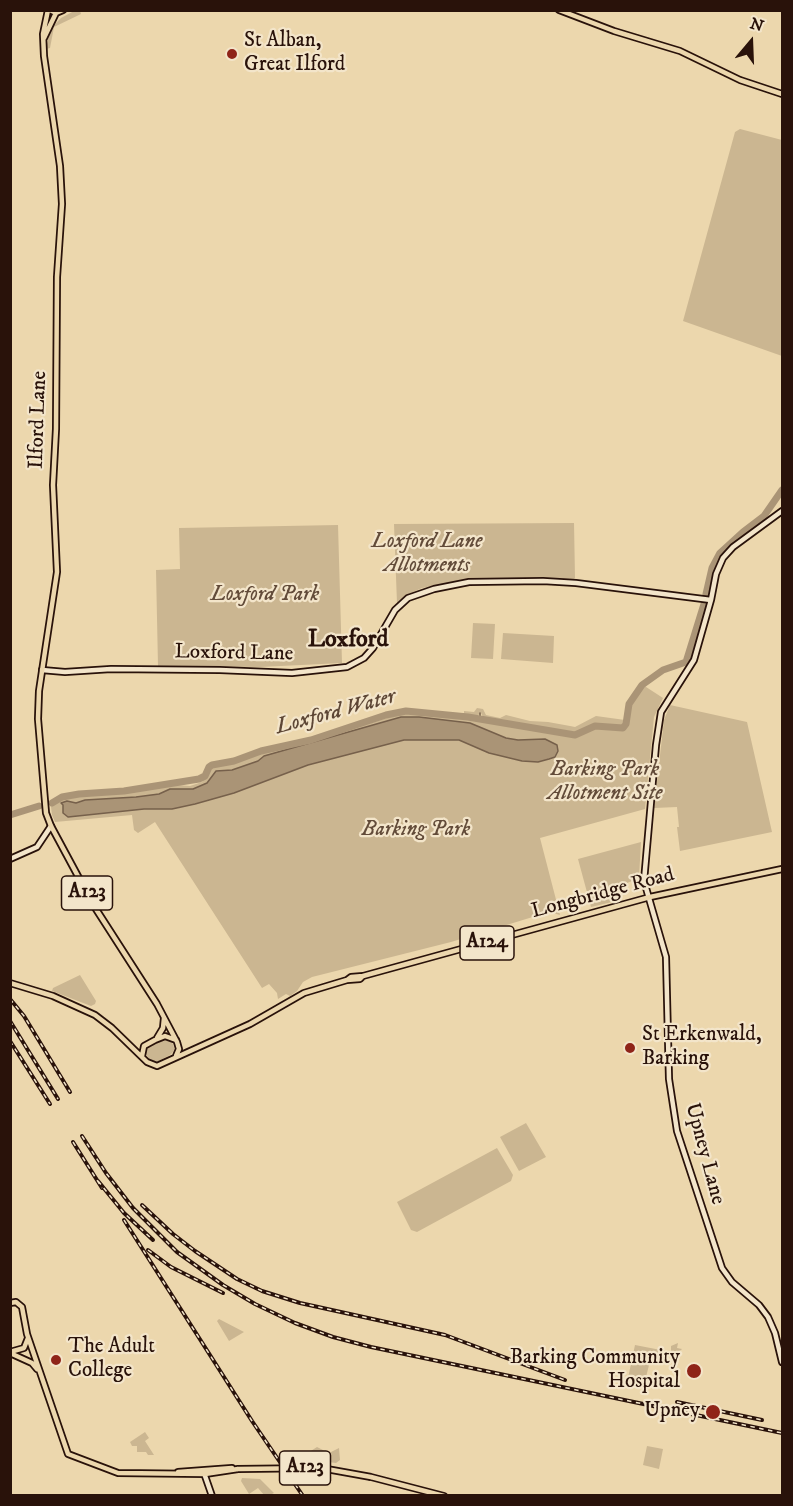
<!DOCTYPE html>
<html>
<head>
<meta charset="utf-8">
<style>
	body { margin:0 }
	#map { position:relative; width:793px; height:1506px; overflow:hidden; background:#ecd7ad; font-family:"IM FELL DW Pica",serif }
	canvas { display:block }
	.frame { position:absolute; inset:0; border:12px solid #29120a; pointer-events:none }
	.north { position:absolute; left:721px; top:12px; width:60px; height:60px; -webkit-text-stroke:4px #f3e5ca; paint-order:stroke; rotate:19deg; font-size:16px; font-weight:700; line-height:24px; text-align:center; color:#29120a }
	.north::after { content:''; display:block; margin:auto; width:21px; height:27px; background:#29120a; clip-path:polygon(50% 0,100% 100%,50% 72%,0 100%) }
</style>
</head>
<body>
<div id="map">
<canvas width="793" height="1506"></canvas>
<div class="frame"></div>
<div class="north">N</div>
</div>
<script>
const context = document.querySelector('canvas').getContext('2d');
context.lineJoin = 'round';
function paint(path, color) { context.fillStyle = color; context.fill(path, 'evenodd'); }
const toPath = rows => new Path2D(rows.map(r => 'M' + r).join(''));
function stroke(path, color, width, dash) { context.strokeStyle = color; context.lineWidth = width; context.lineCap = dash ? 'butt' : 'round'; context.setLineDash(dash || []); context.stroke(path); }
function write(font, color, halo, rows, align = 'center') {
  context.font = font + ' "IM FELL DW Pica",serif'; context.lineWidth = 4.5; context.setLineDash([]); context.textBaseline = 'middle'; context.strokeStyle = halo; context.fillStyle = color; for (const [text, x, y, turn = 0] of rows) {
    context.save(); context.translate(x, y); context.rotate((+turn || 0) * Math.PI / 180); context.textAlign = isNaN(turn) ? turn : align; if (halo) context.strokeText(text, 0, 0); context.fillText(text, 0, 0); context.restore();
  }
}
paint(toPath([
	[74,11,80,11,81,14,54,27,50,48,46,49,49,34,54,25,61,18],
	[740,129,782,140,782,356,683,321,735,132],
	[574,523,575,578,573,580,498,578,461,580,422,588,406,595,397,603,394,524],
	[338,525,342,663,260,667,158,666,156,570,180,569,179,528],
	[473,623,495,624,493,659,471,658],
	[503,633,554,636,553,663,501,659],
	[643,685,663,698,654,717,645,809,540,838,560,915,549,912,451,942,312,977,303,982,297,991,290,996,286,994,278,999,277,993,269,984,262,988,155,822,138,833,134,830,132,815,55,822,52,815,51,807,62,800,84,796,128,793,178,785,190,786,202,782,212,766,227,765,264,752,323,739,402,713,418,712,478,720,572,735,578,736,594,727,621,729,626,726,630,704],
	[670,705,747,722,772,832,680,851,677,827,679,827,677,807,654,808,664,720],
	[477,708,483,709,486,715,500,718,506,715,530,721,548,722,570,726,575,727,596,716,625,720,621,726,593,724,574,733,483,717,481,713,477,716,464,714,464,711,474,712],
	[641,842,639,878,613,889,616,901,591,907,578,859],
	[80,975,96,1001,95,1004,91,1006,52,991,53,988],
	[163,1040,172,1042,175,1050,170,1055,157,1062,151,1062,146,1054,146,1049],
	[526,1123,546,1157,519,1171,500,1137],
	[497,1148,513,1175,511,1181,417,1232,411,1230,397,1202],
	[219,1319,244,1332,229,1341,217,1321],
	[678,1343,677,1348,682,1349,681,1350,668,1357,652,1353,645,1381,628,1378,635,1345,671,1352,671,1346],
	[145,1432,149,1438,145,1441,154,1455,148,1455,146,1452,137,1452,137,1446,132,1446,130,1442],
	[647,1446,663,1449,659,1469,643,1465],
	[317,1447,329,1453,339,1448,340,1460,336,1463,306,1459,303,1456],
	[242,1478,260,1479,274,1493,270,1495,264,1495,258,1488,249,1494,241,1481]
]), '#cbb691');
const water = toPath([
	[401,717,419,717,470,723,506,738,518,740,545,739,557,745,558,751,555,757,549,759,538,762,522,761,489,753,459,740,404,740,308,765,234,793,195,804,172,809,144,809,68,817,63,813,63,805,61,803,67,801,76,803,85,800,136,797,159,794,170,789,193,789,207,783,216,771,232,770,258,761,264,756,401,717]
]);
paint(water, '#aa9476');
stroke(water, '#76604b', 1.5);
stroke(toPath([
	[480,719,480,713]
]), '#76604b', 1.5);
stroke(toPath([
	[706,594,712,568,720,553,743,532,764,516,782,490],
	[52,803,62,797,79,794,124,791,199,779,205,776,209,767,212,765,234,761,261,751,311,740,386,715,406,711,468,717,575,735,595,726,623,728,626,724,629,704,642,685,663,670,686,662,704,604],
	[10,815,39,806]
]), '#aa9476', 7);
const secondary = toPath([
	[782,511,733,547,723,558,716,574,711,600,694,660,661,712,656,745,644,881,666,957,669,1079,677,1131,722,1268,732,1282,759,1305,768,1317,775,1333,782,1362],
	[42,670,65,672,111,669,220,670,292,673,347,667,364,658,373,648,395,610,408,598,434,589,469,582,543,581,576,583,711,600],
	[10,859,37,847,51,826],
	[204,1473,212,1496]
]);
const primary = toPath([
	[48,10,43,34,44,56,60,166,62,204,57,277,56,429,53,485,57,572,39,691,38,719,46,813,51,826,94,906,157,1004,177,1042,179,1049,176,1056],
	[50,10,56,13,63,10],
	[559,10,614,31,680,51,740,80,782,94],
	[44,38,56,13],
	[347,980,360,979,363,976,650,897,782,869],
	[10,983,53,996,95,1015,112,1028,147,1062,157,1066,250,1024,304,993,347,980,351,977,363,976],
	[157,1038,163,1028,164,1018],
	[142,1056,144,1046,155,1040,165,1036,176,1040],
	[10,1303,16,1302,22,1307,27,1334,68,1454,118,1473,205,1474,238,1469],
	[10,1352,24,1348,28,1338],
	[10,1353,32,1363,37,1369],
	[178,1472,232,1468],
	[371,1477,444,1496]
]);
stroke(secondary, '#29120a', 8);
stroke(primary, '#29120a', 8);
stroke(secondary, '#f3e5ca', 4.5);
stroke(primary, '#ecd7ad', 4.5);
const rail = toPath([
	[10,999,24,1016,70,1092],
	[10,1021,58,1099],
	[10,1041,50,1104],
	[82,1136,106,1173,133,1208,177,1252,223,1285,255,1304,295,1323,333,1337,371,1347,782,1433],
	[73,1142,102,1188],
	[98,1181,124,1213,153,1240],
	[142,1205,173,1234,195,1251,237,1279,262,1291,300,1303,445,1335,565,1380],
	[124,1220,252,1421,303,1496],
	[148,1250,171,1267,223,1293],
	[677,1402,762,1420]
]);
stroke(rail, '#29120a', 4);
stroke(rail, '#f3e5ca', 1.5, [4.5]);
const primaryBridge = toPath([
	[238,1469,321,1468,371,1477]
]);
stroke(primaryBridge, '#29120a', 8, []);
stroke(primaryBridge, '#ecd7ad', 4.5);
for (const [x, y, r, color] of [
	[232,54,6,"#8f2418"],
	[630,1048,6,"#8f2418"],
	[56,1360,6,"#8f2418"],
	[694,1371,8,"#8f2418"],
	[713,1412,8,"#8f2418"]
]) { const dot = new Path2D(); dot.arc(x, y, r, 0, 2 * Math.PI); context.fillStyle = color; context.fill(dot); stroke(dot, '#f3e5ca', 2); }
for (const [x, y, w] of [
	[87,893,51],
	[487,943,54],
	[305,1468,51]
]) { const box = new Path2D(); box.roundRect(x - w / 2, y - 17, w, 34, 4.5); context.fillStyle = '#f3e5ca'; context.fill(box); stroke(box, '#29120a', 1.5); }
write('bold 20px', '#29120a', null, [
	["A123",87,893],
	["A124",487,943],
	["A123",305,1468]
]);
write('21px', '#29120a', '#f3e5ca', [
	["St Alban,",244,42],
	["Great Ilford",244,66],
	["St Erkenwald,",642,1036],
	["Barking",642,1060],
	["The Adult",68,1348],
	["College",68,1372],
	["Barking Community",680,1359,"right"],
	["Hospital",680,1383,"right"],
	["Upney",700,1412,"right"]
], 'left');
write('21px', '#29120a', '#f3e5ca', [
	["Ilford Lane",39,420,-88],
	["Loxford Lane",234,654,1],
	["Longbridge Road",603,894,-15],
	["Upney Lane",704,1154,75]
]);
write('italic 21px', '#624b39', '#f3e5ca', [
	["Loxford Lane",427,543],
	["Allotments",427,567],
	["Loxford Park",265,596],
	["Barking Park",605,771],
	["Allotment Site",605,795],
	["Barking Park",416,831]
]);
write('italic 22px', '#5d4635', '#f3e5ca', [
	["Loxford Water",336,713,-15]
]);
write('bold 24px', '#29120a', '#f3e5ca', [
	["Loxford",348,641]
]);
</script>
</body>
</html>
